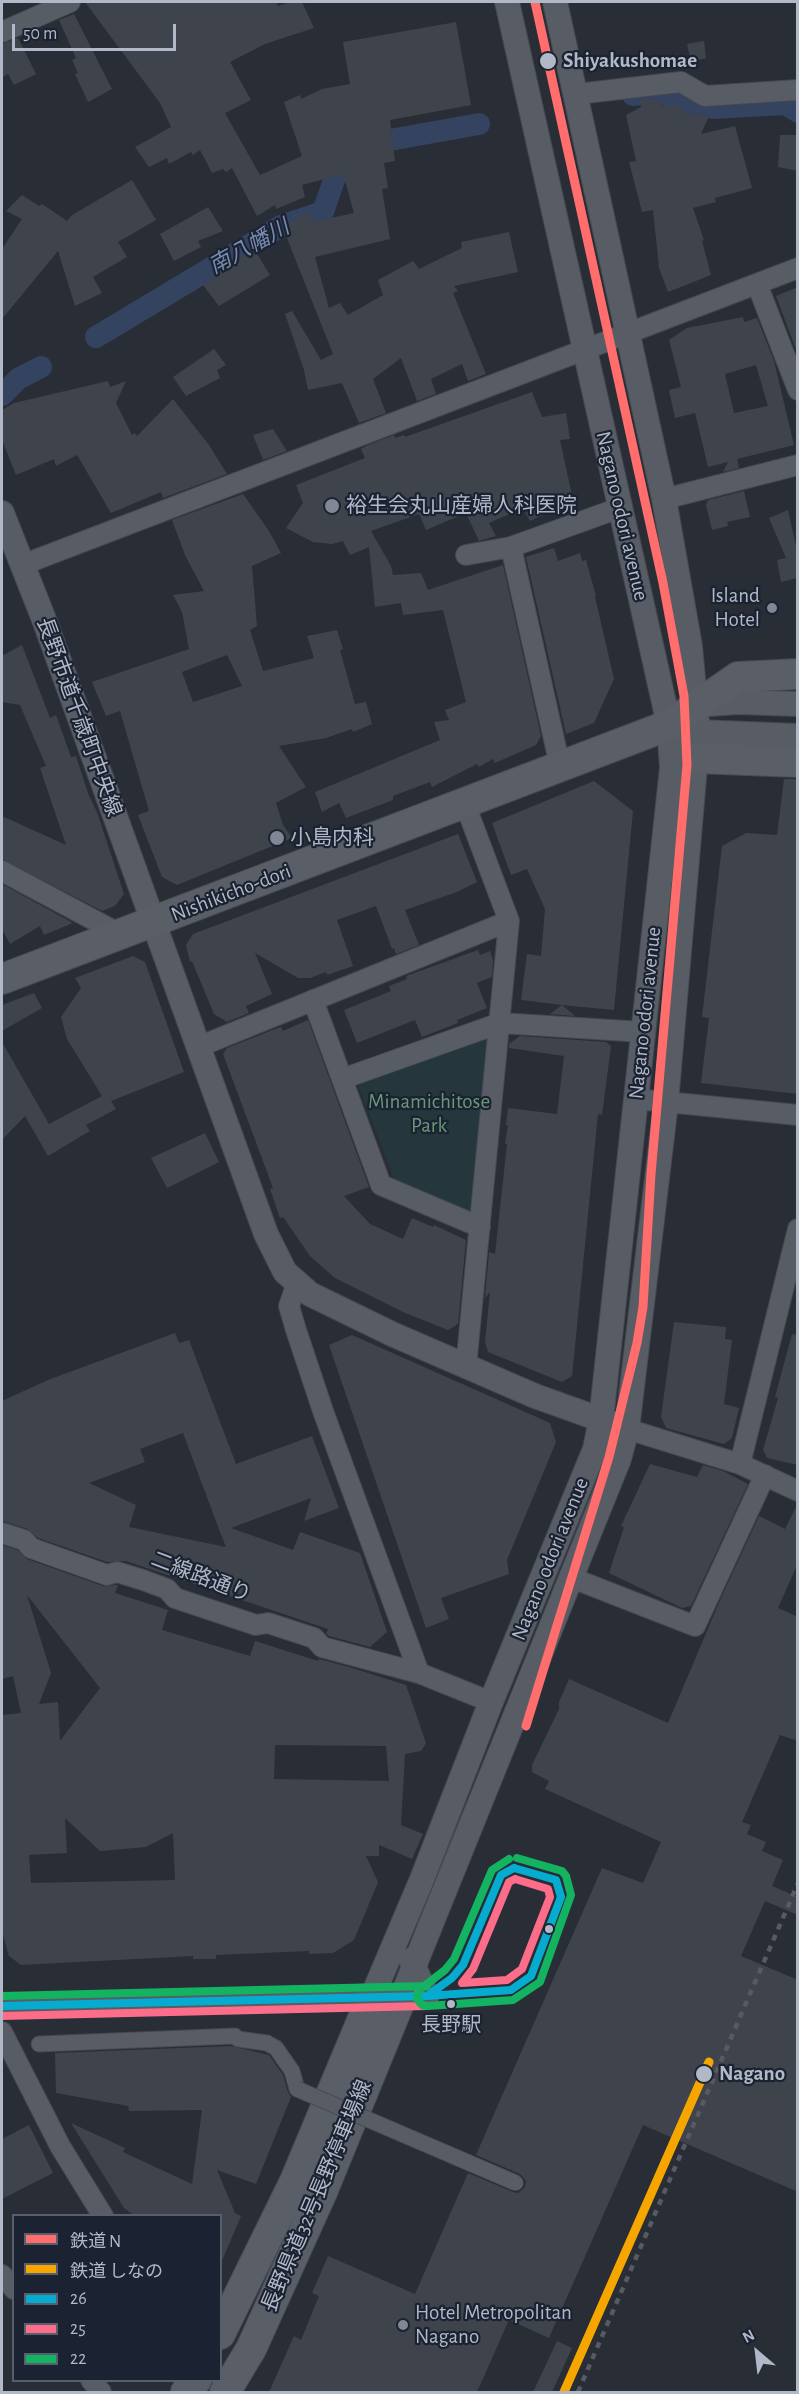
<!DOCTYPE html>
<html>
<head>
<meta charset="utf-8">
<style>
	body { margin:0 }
	#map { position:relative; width:799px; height:2394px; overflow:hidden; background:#282d36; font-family:"Alegreya Sans","Noto Sans JP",sans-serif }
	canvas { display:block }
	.frame { position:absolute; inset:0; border:3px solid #b1b8c8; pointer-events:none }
	.legend { position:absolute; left:12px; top:2214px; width:210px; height:168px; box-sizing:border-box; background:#1b2231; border:2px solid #575e6d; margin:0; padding:8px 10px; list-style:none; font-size:18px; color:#b1b8c8 }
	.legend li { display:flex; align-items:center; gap:12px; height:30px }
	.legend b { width:30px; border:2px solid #575e6d }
	.north { position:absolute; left:727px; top:2322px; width:60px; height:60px; -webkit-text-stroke:4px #1b2231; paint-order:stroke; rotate:332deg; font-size:16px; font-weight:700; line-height:24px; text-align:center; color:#b1b8c8 }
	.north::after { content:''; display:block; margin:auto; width:21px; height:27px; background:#b1b8c8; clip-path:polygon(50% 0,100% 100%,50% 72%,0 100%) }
	.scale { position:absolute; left:12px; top:24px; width:164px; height:27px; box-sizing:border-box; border:3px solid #b1b8c8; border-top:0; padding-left:8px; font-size:18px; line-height:21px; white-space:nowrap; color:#b1b8c8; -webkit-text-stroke:4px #1b2231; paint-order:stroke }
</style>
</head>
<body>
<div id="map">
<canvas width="799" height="2394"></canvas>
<div class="frame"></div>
<ul class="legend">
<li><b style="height:8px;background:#ff6d6d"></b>鉄道 N</li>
<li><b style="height:8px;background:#f7a600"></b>鉄道 しなの</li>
<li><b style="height:8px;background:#06acd0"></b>26</li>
<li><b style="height:8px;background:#fb6d88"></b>25</li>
<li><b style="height:8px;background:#13b361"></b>22</li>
</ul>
<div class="north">N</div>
<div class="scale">50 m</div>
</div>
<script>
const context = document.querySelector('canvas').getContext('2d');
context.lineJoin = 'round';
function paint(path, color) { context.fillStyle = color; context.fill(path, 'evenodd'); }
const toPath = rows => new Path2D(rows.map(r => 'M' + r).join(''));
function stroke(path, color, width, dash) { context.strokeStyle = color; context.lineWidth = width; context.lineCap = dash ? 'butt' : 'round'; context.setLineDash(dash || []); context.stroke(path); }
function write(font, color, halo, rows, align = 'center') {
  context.font = font + ' "Alegreya Sans","Noto Sans JP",sans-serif'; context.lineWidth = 4.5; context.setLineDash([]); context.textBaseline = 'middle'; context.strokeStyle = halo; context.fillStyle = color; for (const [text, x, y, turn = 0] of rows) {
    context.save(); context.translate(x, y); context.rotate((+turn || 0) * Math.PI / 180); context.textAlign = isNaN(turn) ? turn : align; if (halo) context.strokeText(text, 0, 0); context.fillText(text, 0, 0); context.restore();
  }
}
paint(toPath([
	[484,1034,493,1039,474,1211,469,1215,395,1181,358,1085,368,1076]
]), '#25373c');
stroke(toPath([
	[633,95,661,93,687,103,713,108,785,104,798,112],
	[96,337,281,226,323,212,345,148,479,124],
	[2,395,18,379,41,367]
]), '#344360', 22);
paint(toPath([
	[85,2,276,2,278,6,291,2,302,2,314,28,265,44,230,62,251,100,225,113,260,175,302,156,284,102,300,95,301,99,322,89,350,84,343,42,456,22,471,105,390,120,395,161,384,163,388,188,382,189,390,239,315,257,329,308,340,303,348,315,383,295,378,280,413,261,419,269,462,248,461,242,509,232,518,272,454,286,458,291,453,293,486,374,468,381,462,364,431,379,436,394,417,401,401,358,373,379,386,413,359,423,342,383,308,390,304,370,285,314,292,311,321,360,333,354,283,228,309,210,312,222,354,213,343,174,302,185,305,197,276,209,275,205,257,216,232,168,226,172,223,169,212,173,200,150,193,155,191,152,169,164,167,158,149,167,135,147,171,127,160,103],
	[74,14,112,89,88,102,75,74,78,73,72,60,76,58,59,20],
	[18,38,36,74,14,85,8,74,2,78,2,44],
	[704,41,706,58,691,62,687,44],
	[640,99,660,100,662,106,682,106,685,114,709,116,701,134,735,126,752,188,715,198,716,202,693,208,704,240,702,241,711,275,668,292,659,268,653,210,642,212,629,162,636,161,626,115,641,107],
	[780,135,798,135,798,171,778,167],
	[132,180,156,220,118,242,127,257,93,277,102,293,75,306,58,251,2,319,2,249,22,219,6,211,22,195,39,206,42,204,67,221,72,215],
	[208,207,223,231,198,241,201,247,174,261,160,234],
	[254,249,270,275,219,306,203,285],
	[798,287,798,355,776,296],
	[743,317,744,322,757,318,774,361,794,445,737,459,739,468,723,472,728,462,708,467,695,413,675,418,669,390,681,387,669,340,687,328],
	[756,365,768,406,734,413,725,374],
	[214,349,226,365,217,370,220,378,186,396,173,377],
	[108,381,110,387,126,381,116,403,132,435,135,433,137,436,173,399,209,445,227,474,163,498,161,492,111,513,77,455,56,466,54,459,16,475,2,440,2,410,14,403],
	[532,392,542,417,566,413,570,439,560,440,575,509,559,516,556,509,530,521,523,508,489,523,496,536,479,541,466,513,426,530,419,514,371,531,391,566,393,575,421,573,428,590,503,565,541,736,536,745,495,763,493,759,479,767,477,764,432,787,430,782,393,796,393,800,346,818,339,803,322,812,315,792,440,740,434,722,449,720,445,710,466,702,443,610,403,615,401,603,375,607,369,547,350,555,343,541,332,544,313,542,286,528,303,503,296,485,365,458,361,449,368,445,394,435,395,438,404,435,405,437],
	[273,429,287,451,263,460,253,435],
	[744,491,750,517,727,522,728,526,712,530,706,505,708,500],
	[243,494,269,531,281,553,252,566,257,626,250,630,263,671,314,658,307,636,337,630,343,649,340,650,355,704,366,702,372,724,353,732,352,729,326,738,279,746,306,787,276,803,283,825,292,838,177,885,162,877,138,815,149,811,120,711,106,716,92,682,189,649,182,612,173,595,204,591,185,555,172,520],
	[227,655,242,686,193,702,182,672],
	[788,510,798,555,798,578,781,582,777,560,786,558,769,518],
	[554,548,558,561,580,553,582,561,586,560,596,596,595,597,614,679,594,723,566,734,526,557],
	[22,645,50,718,56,715,71,757,76,756,89,796,97,812,124,894,115,906,102,911,2,859,2,816,66,845,40,768,46,766,20,705,2,702,2,656],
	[784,779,798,779,798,1094,701,1083,709,1018,702,1017,722,846,746,833,777,835],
	[594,781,633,811,614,1010,562,1005,575,1016,550,1014,562,1005,521,1000,527,954,541,956,545,909,527,869,511,875,492,823],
	[458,834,477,882,457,892,405,910,419,945,396,954,394,948,392,949,376,906,337,920,353,966,327,975,326,972,310,978,298,978,255,953,272,994,246,1006,249,1013,227,1022,214,1014,192,961,190,962,186,945,193,934],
	[2,884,73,923,44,935,40,926,10,944,2,929],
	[478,950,480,955,490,951,493,960,492,977,477,983,487,1008,457,1020,458,1023,422,1037,415,1020,357,1043,344,1010,391,991,389,986,407,979,406,976],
	[133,956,145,962,184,1072,111,1101,116,1109,86,1125,90,1131,48,1156,25,1116,2,1140,2,1042,49,1124,102,1096,67,1039,61,1017,81,988,75,978],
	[34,993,42,1008,2,1031,2,1005],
	[308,1020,369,1187,344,1196,370,1224,403,1239,412,1218,433,1227,434,1225,466,1240,458,1324,448,1330,403,1312,335,1278,310,1256,283,1217,280,1218,270,1189,273,1188,223,1054,227,1048,270,1031,281,1027,283,1031],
	[520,1036,606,1042,611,1046,602,1115,598,1114,572,1376,562,1382,488,1352,485,1342,490,1292,485,1298,489,1252,495,1254,507,1144,505,1144,508,1125,506,1125,508,1108,557,1114,564,1056,509,1048,509,1044],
	[205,1133,219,1162,167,1188,151,1158],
	[674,1322,726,1327,725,1339,732,1340,724,1404,739,1408,732,1438,724,1444,666,1428,661,1417],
	[175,1333,179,1343,189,1340,236,1464,312,1436,339,1508,304,1521,311,1498,231,1528,293,1550,300,1532,360,1553,387,1632,370,1647,329,1636,326,1634,328,1629,126,1561,107,1562,38,1538,28,1529,2,1521,2,1401,48,1380],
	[183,1433,220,1532,226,1547,129,1527,136,1505,89,1483,145,1462,140,1449],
	[792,1334,798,1335,798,1465,767,1458,763,1450,778,1398,775,1397],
	[352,1335,550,1423,556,1442,507,1560,509,1574,441,1598,449,1619,426,1628,329,1345],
	[650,1464,697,1477,703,1465,723,1471,748,1484,691,1606,682,1608,609,1573,624,1527,621,1526],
	[798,1503,798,1563,778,1608,798,1617,798,1741,780,1735,742,1822,751,1825,747,1834,766,1842,762,1851,783,1860,772,1886,798,1897,798,1915,765,1901,741,1956,798,1980,798,2192,643,2125,549,2338,509,2320,477,2392,269,2392,294,2336,301,2340,319,2296,312,2293,328,2256,415,2294,468,2173,513,2192,518,2193,525,2187,526,2181,520,2174,476,2155,602,1868,643,1883,661,1842,545,1789,549,1781,532,1772,532,1765,559,1709,559,1702,569,1679,668,1723,721,1598,759,1516,785,1529],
	[2,1545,17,1550,27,1559,103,1586,118,1585,115,1593,168,1610,162,1630,250,1656,255,1641,318,1661,319,1659,349,1667,406,1685,426,1743,421,1751,405,1754,401,1825,423,1834,412,1859,379,1845,379,1856,366,1856,378,1882,354,1940,333,1953,309,1954,309,1951,216,1955,216,1959,193,1959,193,1956,21,1965,9,1956,2,1932,2,1715,21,1713,13,1676,2,1679],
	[27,1595,100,1688,60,1741,58,1702,39,1704,51,1673],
	[275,1745,386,1746,389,1781,274,1779],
	[65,1818,100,1851,146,1847,173,1833,175,1880,31,1883,29,1855,67,1853],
	[231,2046,269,2055,283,2075,288,2092,291,2097,256,2184,217,2170,235,2213,241,2216,221,2263,220,2216,135,2216,124,2208,71,2123,125,2148,123,2152,192,2184,202,2110,129,2111,128,2106,56,2093,55,2053],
	[29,2125,53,2173,2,2199,2,2139],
	[557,2341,572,2348,552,2392,533,2392]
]), '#3f444c');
const pedestrian = toPath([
	[39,2044,235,2036,238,2039,267,2043,276,2048,292,2071,297,2089]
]);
const minor = toPath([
	[2,32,70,2],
	[577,94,681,82,705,96,798,90],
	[757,284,798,390],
	[664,499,798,465],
	[511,547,560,766],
	[466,555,511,547,619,508],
	[22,565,798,268],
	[465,804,509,921,466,1367],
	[2,871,120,934],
	[313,1000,381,1185,480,1227],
	[198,1047,509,921],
	[342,1079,500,1023,643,1032],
	[636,1099,798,1115],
	[297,1283,289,1306,296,1330,323,1411,419,1673,491,1702],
	[627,1429,740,1464,798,1491],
	[740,1464,798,1229],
	[2,1533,24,1540,31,1548,107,1575,117,1572,143,1580,167,1589,175,1598,256,1625,268,1623,314,1638,322,1647,419,1673],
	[572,1578,695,1626,765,1475],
	[2,2032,60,2146,103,2216],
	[2,2275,14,2289],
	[91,2380,101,2392]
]);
const tertiary = toPath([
	[2,513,45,622,266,1234,285,1272,310,1294,392,1334,535,1396,616,1425],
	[696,705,737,702,798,704],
	[683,728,698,732,798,736],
	[411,1960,427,1996],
	[372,1997,422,1879,491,1702,595,1449,601,1420,672,768,669,725,507,2],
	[2,2006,402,1996,619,1459,627,1429,666,1103,698,732,690,646,664,499,555,2]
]);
const primary = toPath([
	[695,758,798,762],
	[2,979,669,725,738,677,798,674],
	[220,2334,295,2181,372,1997],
	[186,2392,196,2380],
	[225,2392,251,2349,322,2192,402,1996]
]);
stroke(pedestrian, '#44484f', 17);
stroke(minor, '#44484f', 22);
stroke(tertiary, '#44484f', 26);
stroke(primary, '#454a53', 32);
stroke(pedestrian, '#585c64', 15);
stroke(minor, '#585c64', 20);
stroke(tertiary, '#585c64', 24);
stroke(primary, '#5a5e66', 30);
stroke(toPath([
	[578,2392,798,1883]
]), '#575a62', 4.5, [6, 6]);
const pedestrianBridge = toPath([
	[297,2089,516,2183]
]);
stroke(pedestrianBridge, '#44484f', 17, []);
stroke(pedestrianBridge, '#585c64', 15);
stroke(toPath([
	[514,1868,556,1880,561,1897,531,1976,511,1990,427,1996,452,1978,463,1965,501,1875,514,1868],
	[2,2006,427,1996]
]), '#06acd0', 8);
stroke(toPath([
	[515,1879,548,1889,550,1897,522,1969,507,1980,462,1983,473,1969,509,1882,515,1879],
	[2,2016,427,2006]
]), '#fb6d88', 8);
stroke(toPath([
	[509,1859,492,1870,454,1959,445,1970,418,1991,417,1999,422,2005,428,2006,513,2000,540,1982,571,1895,566,1876,562,1871,517,1858],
	[2,1996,427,1986]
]), '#13b361', 8);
stroke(toPath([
	[526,1726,609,1457,637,1343,643,1307,651,1174,687,765,684,696,663,583,535,2]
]), '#ff6d6d', 9);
stroke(toPath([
	[564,2392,709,2062]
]), '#f7a600', 9);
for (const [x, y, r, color] of [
	[548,61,9,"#b1b8c8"],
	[332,506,8,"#818795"],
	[772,608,6,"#818795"],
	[277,838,8,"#818795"],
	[549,1929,5,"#b1b8c8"],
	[451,2004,5,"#b1b8c8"],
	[704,2074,9,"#b1b8c8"],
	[403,2325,6,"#818795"]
]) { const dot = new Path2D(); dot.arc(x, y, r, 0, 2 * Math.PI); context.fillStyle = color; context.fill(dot); stroke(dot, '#1b2231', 2); }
write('20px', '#b1b8c8', '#1b2231', [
	["長野駅",451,2025]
]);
write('bold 21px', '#b1b8c8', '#1b2231', [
	["Shiyakushomae",563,61],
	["Nagano",719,2074]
], 'left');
write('21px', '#b1b8c8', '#1b2231', [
	["裕生会丸山産婦人科医院",346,506],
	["Island",760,596,"right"],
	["Hotel",760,620,"right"],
	["小島内科",290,838],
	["Hotel Metropolitan",415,2313],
	["Nagano",415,2337]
], 'left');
write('21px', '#b1b8c8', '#1b2231', [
	["Nagano odori avenue",622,516,77],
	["長野市道千歳町中央線",79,717,70],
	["Nishikicho-dori",231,893,-21],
	["Nagano odori avenue",645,1013,-84],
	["Nagano odori avenue",550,1559,-68],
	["二線路通り",201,1577,21],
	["長野県道32号長野停車場線",317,2196,-67]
]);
write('21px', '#689977', '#1b2231', [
	["Minamichitose",429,1102],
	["Park",429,1126]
]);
write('italic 22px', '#788cb1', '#1b2231', [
	["南八幡川",249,247,-29]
]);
</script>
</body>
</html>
